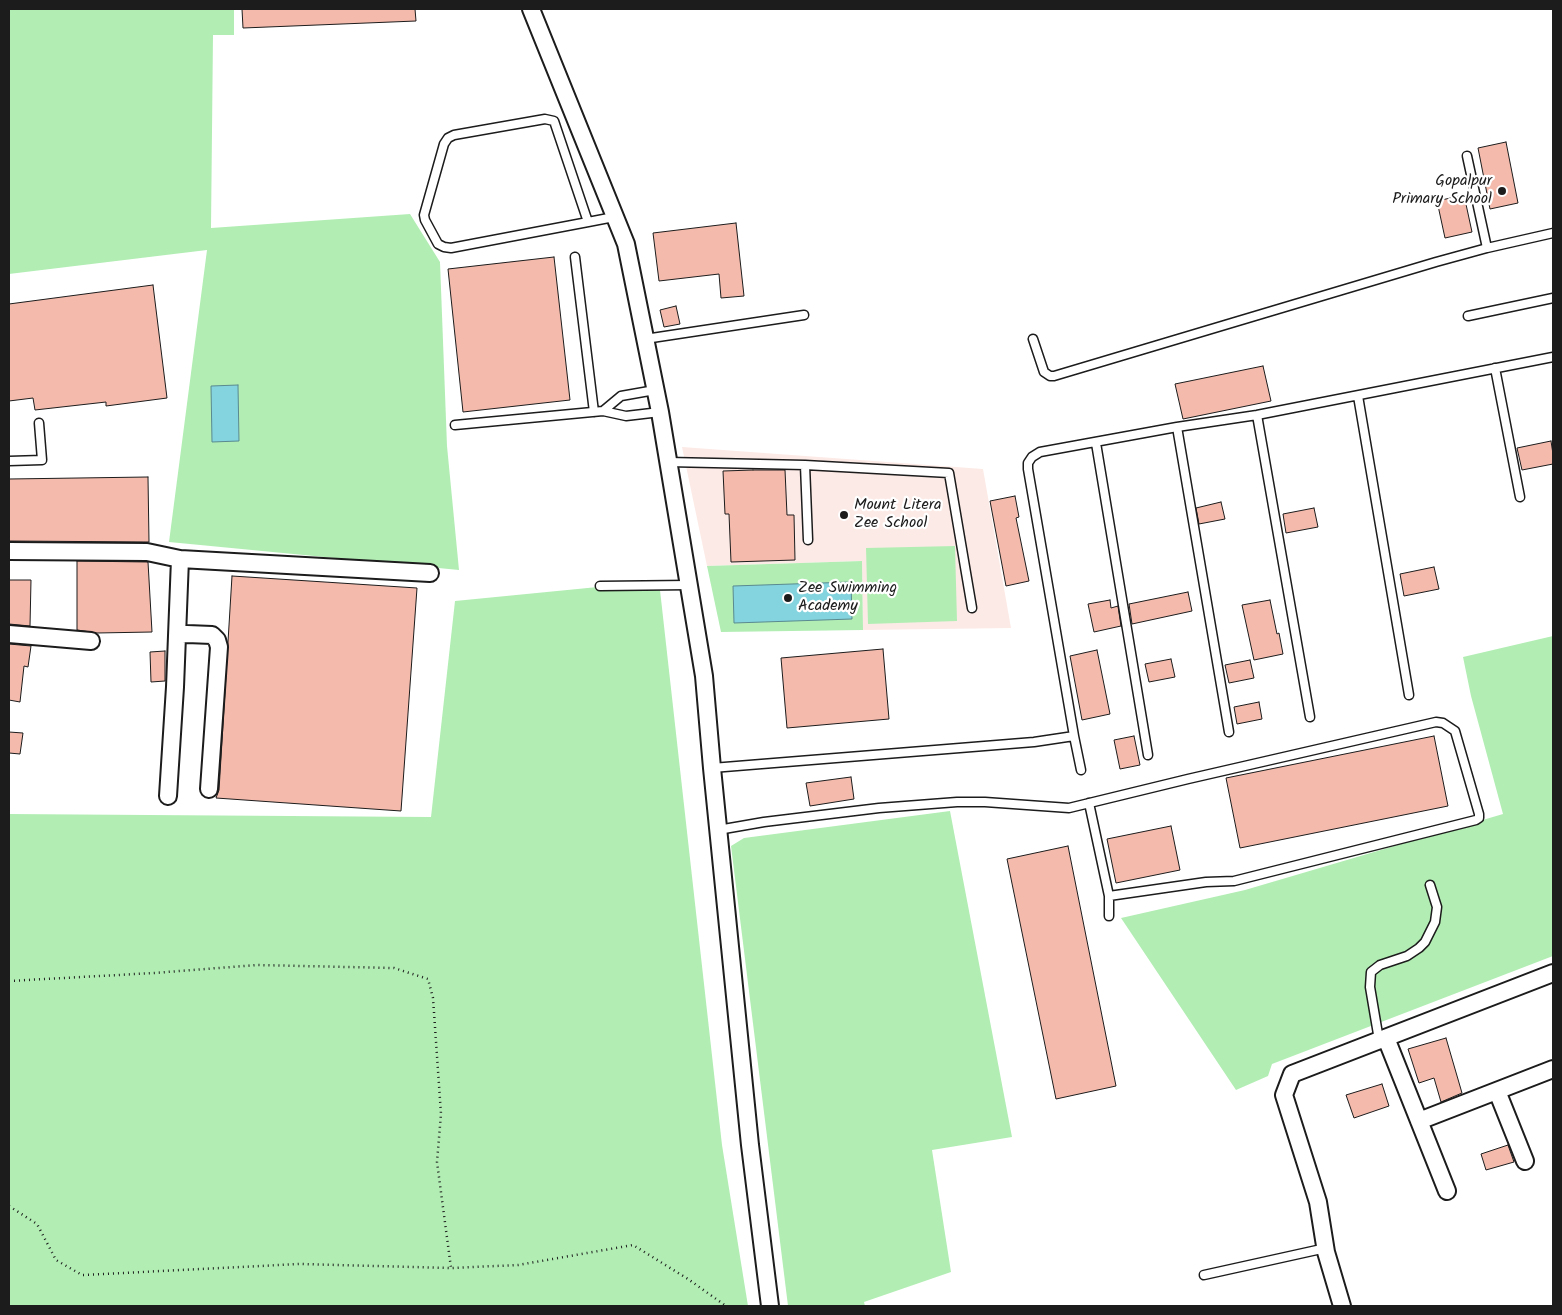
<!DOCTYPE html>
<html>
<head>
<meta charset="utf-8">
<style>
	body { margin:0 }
	#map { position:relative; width:1562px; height:1315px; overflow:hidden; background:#fff; font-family:Kalam,sans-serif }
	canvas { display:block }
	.frame { position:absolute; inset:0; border:10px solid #1c1c1c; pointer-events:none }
</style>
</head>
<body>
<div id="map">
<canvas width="1562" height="1315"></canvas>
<div class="frame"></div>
</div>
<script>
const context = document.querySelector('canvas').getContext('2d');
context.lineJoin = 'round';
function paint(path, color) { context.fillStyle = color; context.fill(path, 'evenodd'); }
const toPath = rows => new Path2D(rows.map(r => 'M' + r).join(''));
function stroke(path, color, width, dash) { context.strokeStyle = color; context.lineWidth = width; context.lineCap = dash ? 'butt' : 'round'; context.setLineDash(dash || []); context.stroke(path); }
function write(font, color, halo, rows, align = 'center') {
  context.font = font + ' Kalam,sans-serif'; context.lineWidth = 4.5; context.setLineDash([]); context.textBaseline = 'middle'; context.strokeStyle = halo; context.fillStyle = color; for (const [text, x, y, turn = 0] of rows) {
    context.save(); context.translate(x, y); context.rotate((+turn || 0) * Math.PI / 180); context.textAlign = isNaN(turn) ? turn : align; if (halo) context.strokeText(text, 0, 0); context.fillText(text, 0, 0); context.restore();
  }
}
paint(toPath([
	[682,447,983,469,1011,628,863,630,862,561,707,566]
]), '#fceae6');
paint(toPath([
	[9,9,234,9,234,35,213,35,211,228,410,214,440,262,447,446,459,570,169,542,207,250,9,274],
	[955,546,957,621,868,624,866,548],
	[862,561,863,630,721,632,707,566],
	[659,581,722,1145,748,1306,9,1306,9,814,431,817,455,601],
	[1553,636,1553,956,1272,1064,1268,1076,1236,1090,1121,918,1245,890,1503,814,1471,696,1463,657],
	[950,811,1012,1137,932,1150,951,1272,864,1302,865,1306,788,1306,731,846,744,838]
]), '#b2eeb4');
const water = toPath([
	[238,385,239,441,212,442,211,386,238,385],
	[851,582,852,619,734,623,733,586,851,582]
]);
paint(water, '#83d4de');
stroke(water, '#5a8a90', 1);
const building = toPath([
	[242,9,415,9,416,21,243,28,242,9],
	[1506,142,1518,203,1490,209,1478,148,1506,142],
	[1464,195,1472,232,1445,238,1437,201,1464,195],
	[736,223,744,296,721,298,719,274,659,281,653,233,736,223],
	[554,257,570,400,463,412,448,269,554,257],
	[153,285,167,398,106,406,106,402,35,410,33,398,9,401,9,304,153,285],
	[676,306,680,324,664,327,660,310,676,306],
	[1263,366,1271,401,1183,419,1175,384,1263,366],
	[1551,441,1553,454,1553,464,1522,470,1517,448,1551,441],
	[753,470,785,470,787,515,794,515,795,560,731,562,729,514,725,514,723,471,753,470],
	[148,477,149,542,9,541,9,479,148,477],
	[1015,496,1019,517,1016,518,1029,581,1006,586,990,501,1015,496],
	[1221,502,1225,519,1199,524,1196,508,1221,502],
	[1314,508,1318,527,1286,533,1283,514,1314,508],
	[77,561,148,562,152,632,97,633,77,630,77,561],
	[1434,567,1439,589,1404,596,1400,574,1434,567],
	[232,576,417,588,401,811,216,798,219,790,232,576],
	[9,580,31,580,30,626,9,624,9,580],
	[1188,592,1192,611,1132,624,1129,604,1188,592],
	[1110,600,1111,608,1118,606,1121,626,1094,632,1088,604,1110,600],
	[1270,600,1277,634,1279,633,1283,654,1254,660,1242,605,1270,600],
	[9,644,31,646,28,667,24,666,20,702,9,700,9,644],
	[883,649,889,719,787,728,781,658,883,649],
	[1097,650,1110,714,1082,720,1070,656,1097,650],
	[165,651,165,681,151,682,150,652,165,651],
	[1171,659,1175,677,1149,682,1145,664,1171,659],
	[1250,660,1254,678,1229,683,1225,665,1250,660],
	[1259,702,1262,719,1237,724,1234,707,1259,702],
	[9,732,23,733,20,754,9,753,9,732],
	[1134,736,1140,765,1120,769,1114,740,1134,736],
	[1434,736,1448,806,1240,848,1226,778,1434,736],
	[851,777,854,799,810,806,806,783,851,777],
	[1171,826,1180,870,1116,883,1107,839,1171,826],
	[1068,846,1116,1086,1056,1099,1007,859,1068,846],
	[1446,1038,1462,1093,1441,1102,1434,1078,1419,1083,1408,1049,1446,1038],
	[1382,1084,1389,1106,1354,1118,1346,1095,1382,1084],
	[1508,1145,1514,1162,1486,1170,1481,1154,1508,1145]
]);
paint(building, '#f4baac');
stroke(building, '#1c1c1c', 1);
const service = toPath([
	[1467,156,1487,248],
	[588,222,554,121,545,119,454,135,448,138,444,144,424,215,425,220,438,244,444,247,451,248,588,222,614,217],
	[575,257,594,412],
	[1468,316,1553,298],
	[645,339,804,315],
	[1033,339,1044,372,1050,376,1054,376,1436,262,1487,248,1553,233],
	[1495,368,1520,497],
	[655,390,621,396,603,411,626,416,660,412],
	[1358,396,1409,695],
	[1257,415,1310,717],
	[455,425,603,411],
	[1177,427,1229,732],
	[1096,443,1148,755],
	[9,461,42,460,39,423],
	[668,462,805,465,949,473,972,608],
	[805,465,808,540],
	[600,586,689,585],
	[1074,736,1081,770],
	[712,768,1034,742,1074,736,1028,469,1028,463,1032,457,1040,452,1177,427,1257,415,1553,357],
	[718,830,764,822,879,808,957,802,985,802,1069,808,1188,779,1436,722,1443,723,1455,731,1479,814,1479,818,1476,820,1234,881,1206,882,1109,896,1089,803],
	[1109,896,1109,916],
	[1379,1040,1370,987,1371,972,1380,965,1407,956,1419,948,1425,942,1435,922,1437,907,1430,885],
	[1204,1275,1326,1248]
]);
const minor = toPath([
	[531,9,626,244,660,412,704,676,712,768,750,1145,770,1306],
	[9,551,147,552,180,559,175,687,168,796],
	[180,559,430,573],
	[9,634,91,641],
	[177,635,187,634,212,635,217,640,219,647,209,789],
	[1386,1038,1447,1191],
	[1497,1091,1525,1161],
	[1419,1121,1553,1069],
	[1342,1306,1326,1252,1318,1202,1284,1095,1292,1074,1553,973]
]);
stroke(service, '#1c1c1c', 11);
stroke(minor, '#1c1c1c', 20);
stroke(toPath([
	[9,981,154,973,257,965,394,968,428,979,433,998,441,1114,437,1162,451,1268],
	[9,1206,37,1224,56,1260,82,1275,300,1264,451,1268,518,1265,633,1245,688,1279,726,1306]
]), '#1c1c1c', 2.5, [1, 4]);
stroke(service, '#fff', 8);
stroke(minor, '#fff', 16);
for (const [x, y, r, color] of [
	[1502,191,5,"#1c1c1c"],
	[844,515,5,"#1c1c1c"],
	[788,598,5,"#1c1c1c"]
]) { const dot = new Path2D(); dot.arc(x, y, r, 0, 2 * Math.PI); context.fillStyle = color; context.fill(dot); stroke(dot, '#fff', 2); }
write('16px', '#1c1c1c', '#fff', [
	["Gopalpur",1492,182,"right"],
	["Primary School",1492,200,"right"],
	["Mount Litera",854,506],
	["Zee School",854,524],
	["Zee Swimming",798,589],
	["Academy",798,607]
], 'left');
</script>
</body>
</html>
